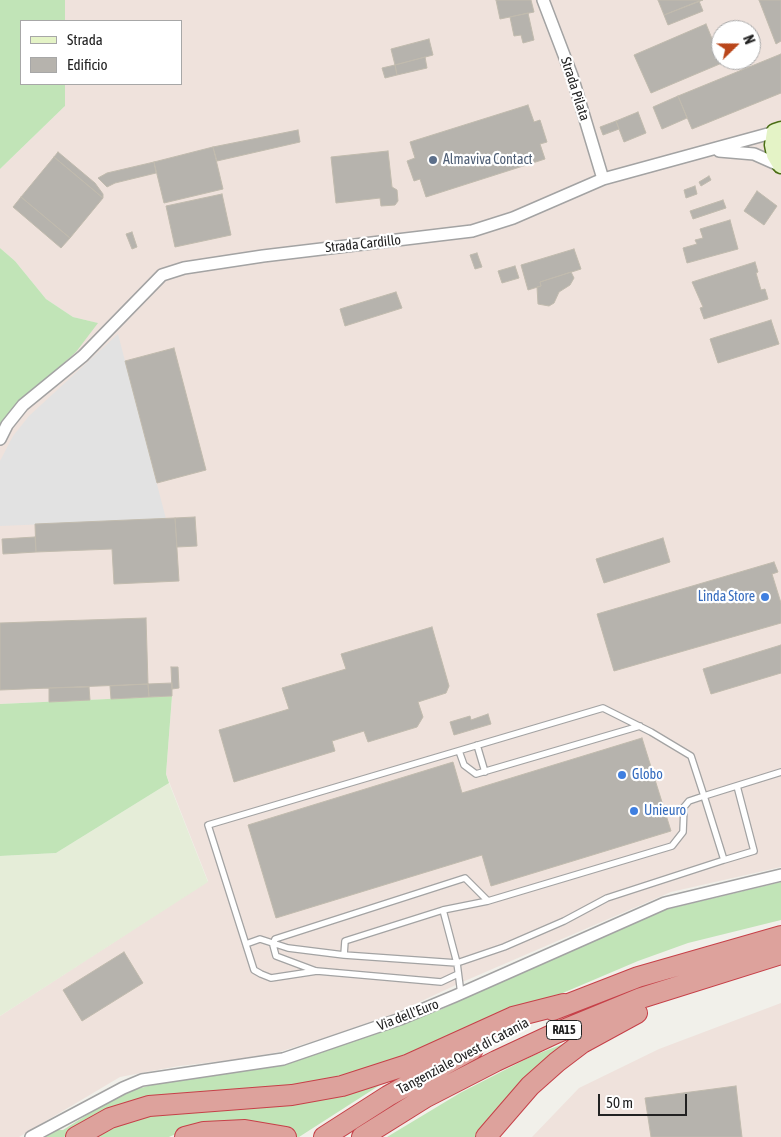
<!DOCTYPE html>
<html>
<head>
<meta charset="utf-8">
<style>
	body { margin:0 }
	#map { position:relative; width:781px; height:1137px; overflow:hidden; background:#f1f0ea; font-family:"Asap Condensed",sans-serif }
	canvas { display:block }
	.legend { position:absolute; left:20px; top:20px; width:162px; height:65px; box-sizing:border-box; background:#fff; border:1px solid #a7a7a7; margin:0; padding:6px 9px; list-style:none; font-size:15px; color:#222 }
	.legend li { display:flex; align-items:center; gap:10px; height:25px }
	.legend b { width:25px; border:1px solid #a7a7a7 }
	.north { position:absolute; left:711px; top:20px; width:50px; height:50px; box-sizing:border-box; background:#fff; border:1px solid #a7a7a7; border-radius:50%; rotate:68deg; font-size:14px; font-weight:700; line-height:20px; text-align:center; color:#222 }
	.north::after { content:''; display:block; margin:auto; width:18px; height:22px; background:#ba461a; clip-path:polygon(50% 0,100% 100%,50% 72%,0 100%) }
	.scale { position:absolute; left:598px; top:1094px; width:89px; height:22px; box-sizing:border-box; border:2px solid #222; border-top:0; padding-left:6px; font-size:15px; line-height:18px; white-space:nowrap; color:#222; -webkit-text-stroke:4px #fff; paint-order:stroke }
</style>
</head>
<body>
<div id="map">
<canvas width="781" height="1137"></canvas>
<ul class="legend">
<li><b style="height:6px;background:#e4f3c6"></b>Strada</li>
<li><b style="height:14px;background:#b6b3ad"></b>Edificio</li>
</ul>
<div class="north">N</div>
<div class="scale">50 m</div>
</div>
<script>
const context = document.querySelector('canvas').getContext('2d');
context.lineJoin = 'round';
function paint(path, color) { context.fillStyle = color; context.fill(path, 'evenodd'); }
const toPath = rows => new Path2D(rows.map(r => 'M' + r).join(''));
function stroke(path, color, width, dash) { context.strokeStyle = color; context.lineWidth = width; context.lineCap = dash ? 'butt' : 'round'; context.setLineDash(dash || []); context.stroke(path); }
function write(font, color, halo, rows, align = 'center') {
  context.font = font + ' "Asap Condensed",sans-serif'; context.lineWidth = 4.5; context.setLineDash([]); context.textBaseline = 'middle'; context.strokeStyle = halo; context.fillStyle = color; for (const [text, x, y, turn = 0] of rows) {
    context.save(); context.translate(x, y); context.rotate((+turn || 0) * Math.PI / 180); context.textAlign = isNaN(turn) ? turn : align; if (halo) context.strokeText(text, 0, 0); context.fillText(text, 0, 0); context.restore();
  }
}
paint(toPath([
	[65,0,781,0,781,867,671,892,460,983,396,1013,327,1037,279,1052,240,1059,179,1066,120,1077,19,1137,0,1137,0,1016,208,881,166,774,172,696,0,704,0,426,19,403,97,323,73,317,46,299,15,261,0,248,0,169,65,106,65,84,181,84,181,21,65,21],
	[721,30,751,30,751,60,721,60],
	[781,1003,781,1137,532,1137,579,1088,659,1049]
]), '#efe2dc');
paint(toPath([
	[169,783,208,882,0,1016,0,856,56,853]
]), '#e5edd8');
paint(toPath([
	[0,0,65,0,65,21,21,21,21,84,65,84,65,106,0,169],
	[0,248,15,261,46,299,73,317,98,323,76,352,19,403,0,426],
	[172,696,166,774,169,783,56,853,0,856,0,704],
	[781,882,781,920,688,943,638,961,431,1049,337,1080,89,1121,64,1137,42,1137,53,1130,63,1130,120,1094,155,1084,279,1066,440,1010,546,960,664,910],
	[568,1042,478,1137,387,1137,460,1093,532,1056],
	[394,1076,299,1137,178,1133,169,1137,85,1137,123,1117]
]), '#c1e4b7');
paint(toPath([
	[118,334,166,519,0,526,0,461,13,436,29,416]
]), '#e2e2e2');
const building = toPath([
	[496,0,531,0,534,12,500,19,496,0],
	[658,0,703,0,664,15,658,0],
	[759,0,781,0,781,41,776,44,759,0],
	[699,1,703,11,668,25,664,15,699,1],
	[528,13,534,40,523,43,521,35,514,36,510,17,528,13],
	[706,24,722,63,651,93,634,55,706,24],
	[429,39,433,55,395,65,391,49,429,39],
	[781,54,781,93,692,129,678,96,781,54],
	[425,57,427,68,397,75,395,65,425,57],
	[395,65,397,75,385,78,382,68,395,65],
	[678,96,687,118,662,129,653,107,678,96],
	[528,105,534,122,540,120,547,142,540,144,545,159,426,197,420,179,414,181,407,161,415,158,410,142,528,105],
	[638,112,646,133,624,142,616,121,638,112],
	[616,121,619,129,603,135,600,127,616,121],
	[298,130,300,142,217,161,213,147,298,130],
	[213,147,223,189,164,203,154,162,213,147],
	[388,151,392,187,397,190,398,201,395,205,381,206,380,198,336,203,331,157,388,151],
	[58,152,95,183,103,194,103,198,54,157,58,152],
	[54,157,103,198,70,238,21,197,54,157],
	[154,162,156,173,115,183,107,187,98,178,107,173,154,162],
	[709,176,711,180,701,186,699,182,709,176],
	[695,186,697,194,686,198,684,190,695,186],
	[757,191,777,206,764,225,744,211,757,191],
	[222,194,231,235,175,247,166,206,222,194],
	[21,197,70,238,61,248,13,207,21,197],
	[723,200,726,208,693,219,690,211,723,200],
	[730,220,738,249,687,263,683,248,697,244,695,240,703,238,700,229,730,220],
	[132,232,137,247,132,249,126,234,132,232],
	[574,249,581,269,540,282,541,286,528,290,521,265,574,249],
	[477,253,482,267,475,269,470,255,477,253],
	[755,262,758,272,756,273,761,290,765,289,768,299,704,319,700,308,703,307,692,282,755,262],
	[515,266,519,278,502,283,498,271,515,266],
	[571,272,574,278,570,285,559,292,554,303,549,306,538,304,537,287,541,286,540,282,571,272],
	[396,292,402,308,345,326,340,309,396,292],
	[771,320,779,344,718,363,710,339,771,320],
	[174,348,206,470,157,483,125,361,174,348],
	[195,517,197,546,177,547,175,518,195,517],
	[175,518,179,581,114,584,112,549,36,552,35,524,175,518],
	[35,537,36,552,3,554,2,539,35,537],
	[663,538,670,562,604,583,596,559,663,538],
	[774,562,778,572,772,574,781,603,781,623,614,671,597,614,774,562],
	[146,618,148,684,0,690,0,623,146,618],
	[432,627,449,686,446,693,418,702,423,717,417,727,368,742,364,731,332,741,335,751,234,782,219,730,289,709,282,688,346,669,341,654,432,627],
	[781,645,781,673,711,694,703,669,781,645],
	[171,667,178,667,179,688,172,689,171,667],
	[172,683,172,696,149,697,148,684,172,683],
	[148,684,149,697,111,699,110,686,148,684],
	[89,687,90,700,49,702,49,688,89,687],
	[488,714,491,724,454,735,450,722,470,716,471,720,488,714],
	[642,738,671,831,491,886,482,855,276,918,248,825,453,762,462,793,642,738],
	[124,952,143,983,82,1021,63,990,124,952],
	[736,1086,742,1137,651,1137,645,1098,736,1086]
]);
paint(building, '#b6b3ad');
stroke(building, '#c1bbae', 1);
const lane = toPath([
	[477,745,485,772],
	[459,751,464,765,476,774,640,726],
	[724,860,754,851,737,786],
	[443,910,457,963,461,994],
	[246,944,260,939,288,948,344,955,457,963,504,947,564,921,607,898,724,860,704,796,689,801,684,807,683,832,672,846,488,901,443,910,345,941,344,955],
	[316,971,276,956,273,945,275,939,465,878,488,901],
	[458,974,441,982,317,971,271,978,261,974,254,970,208,825,603,708,651,732,691,756,704,796,781,772]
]);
const street = toPath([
	[543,0,572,76,603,179],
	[719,151,754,154,781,166],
	[0,439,7,425,23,405,83,356,162,275,184,268,263,256,472,231,513,218,603,179,775,132,778,137],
	[31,1137,123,1088,142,1080,283,1059,400,1019,455,996,665,903,781,875]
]);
const secondary = toPath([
	[781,130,775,132,773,145,775,155,781,165]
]);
const highway = toPath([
	[553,1010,638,977,781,936],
	[76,1137,110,1118,149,1106,292,1095,342,1086,407,1065,513,1017,564,1004],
	[185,1137,204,1132,245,1130,286,1137],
	[324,1137,388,1096,473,1049],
	[362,1137,426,1097,496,1061,556,1033,641,998,781,954],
	[486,1137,530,1086,557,1062,582,1043,637,1013]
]);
stroke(lane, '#a3a3a3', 8);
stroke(street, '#a3a3a3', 14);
stroke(secondary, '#4b6e14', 19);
stroke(highway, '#c64048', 22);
stroke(lane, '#fff', 5.5);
stroke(street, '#fff', 11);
stroke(secondary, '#e4f3c6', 16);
stroke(highway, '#dda29c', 20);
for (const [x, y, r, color] of [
	[433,160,5,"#5c6f8a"],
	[765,597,5,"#3f7fe0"],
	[622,775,5,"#3f7fe0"],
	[634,811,5,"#3f7fe0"]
]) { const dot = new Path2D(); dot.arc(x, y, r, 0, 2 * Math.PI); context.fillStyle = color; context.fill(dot); stroke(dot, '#fff', 2); }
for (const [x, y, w] of [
	[564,1030,35]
]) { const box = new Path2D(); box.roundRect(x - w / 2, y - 9.5, w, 19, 4); context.fillStyle = '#fff'; context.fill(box); stroke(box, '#222', 1); }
write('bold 12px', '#222', null, [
	["RA15",564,1030]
]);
write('14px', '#222', '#fff', [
	["Strada Pilata",575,89,72],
	["Strada Cardillo",363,244,-6],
	["Via dell'Euro",408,1015,-21],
	["Tangenziale Ovest di Catania",463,1056,-28]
]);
write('14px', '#4e5e75', '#fff', [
	["Almaviva Contact",443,160]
], 'left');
write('14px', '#366cbe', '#fff', [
	["Linda Store",755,597,"right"],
	["Globo",632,775],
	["Unieuro",644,811]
], 'left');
</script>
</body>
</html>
